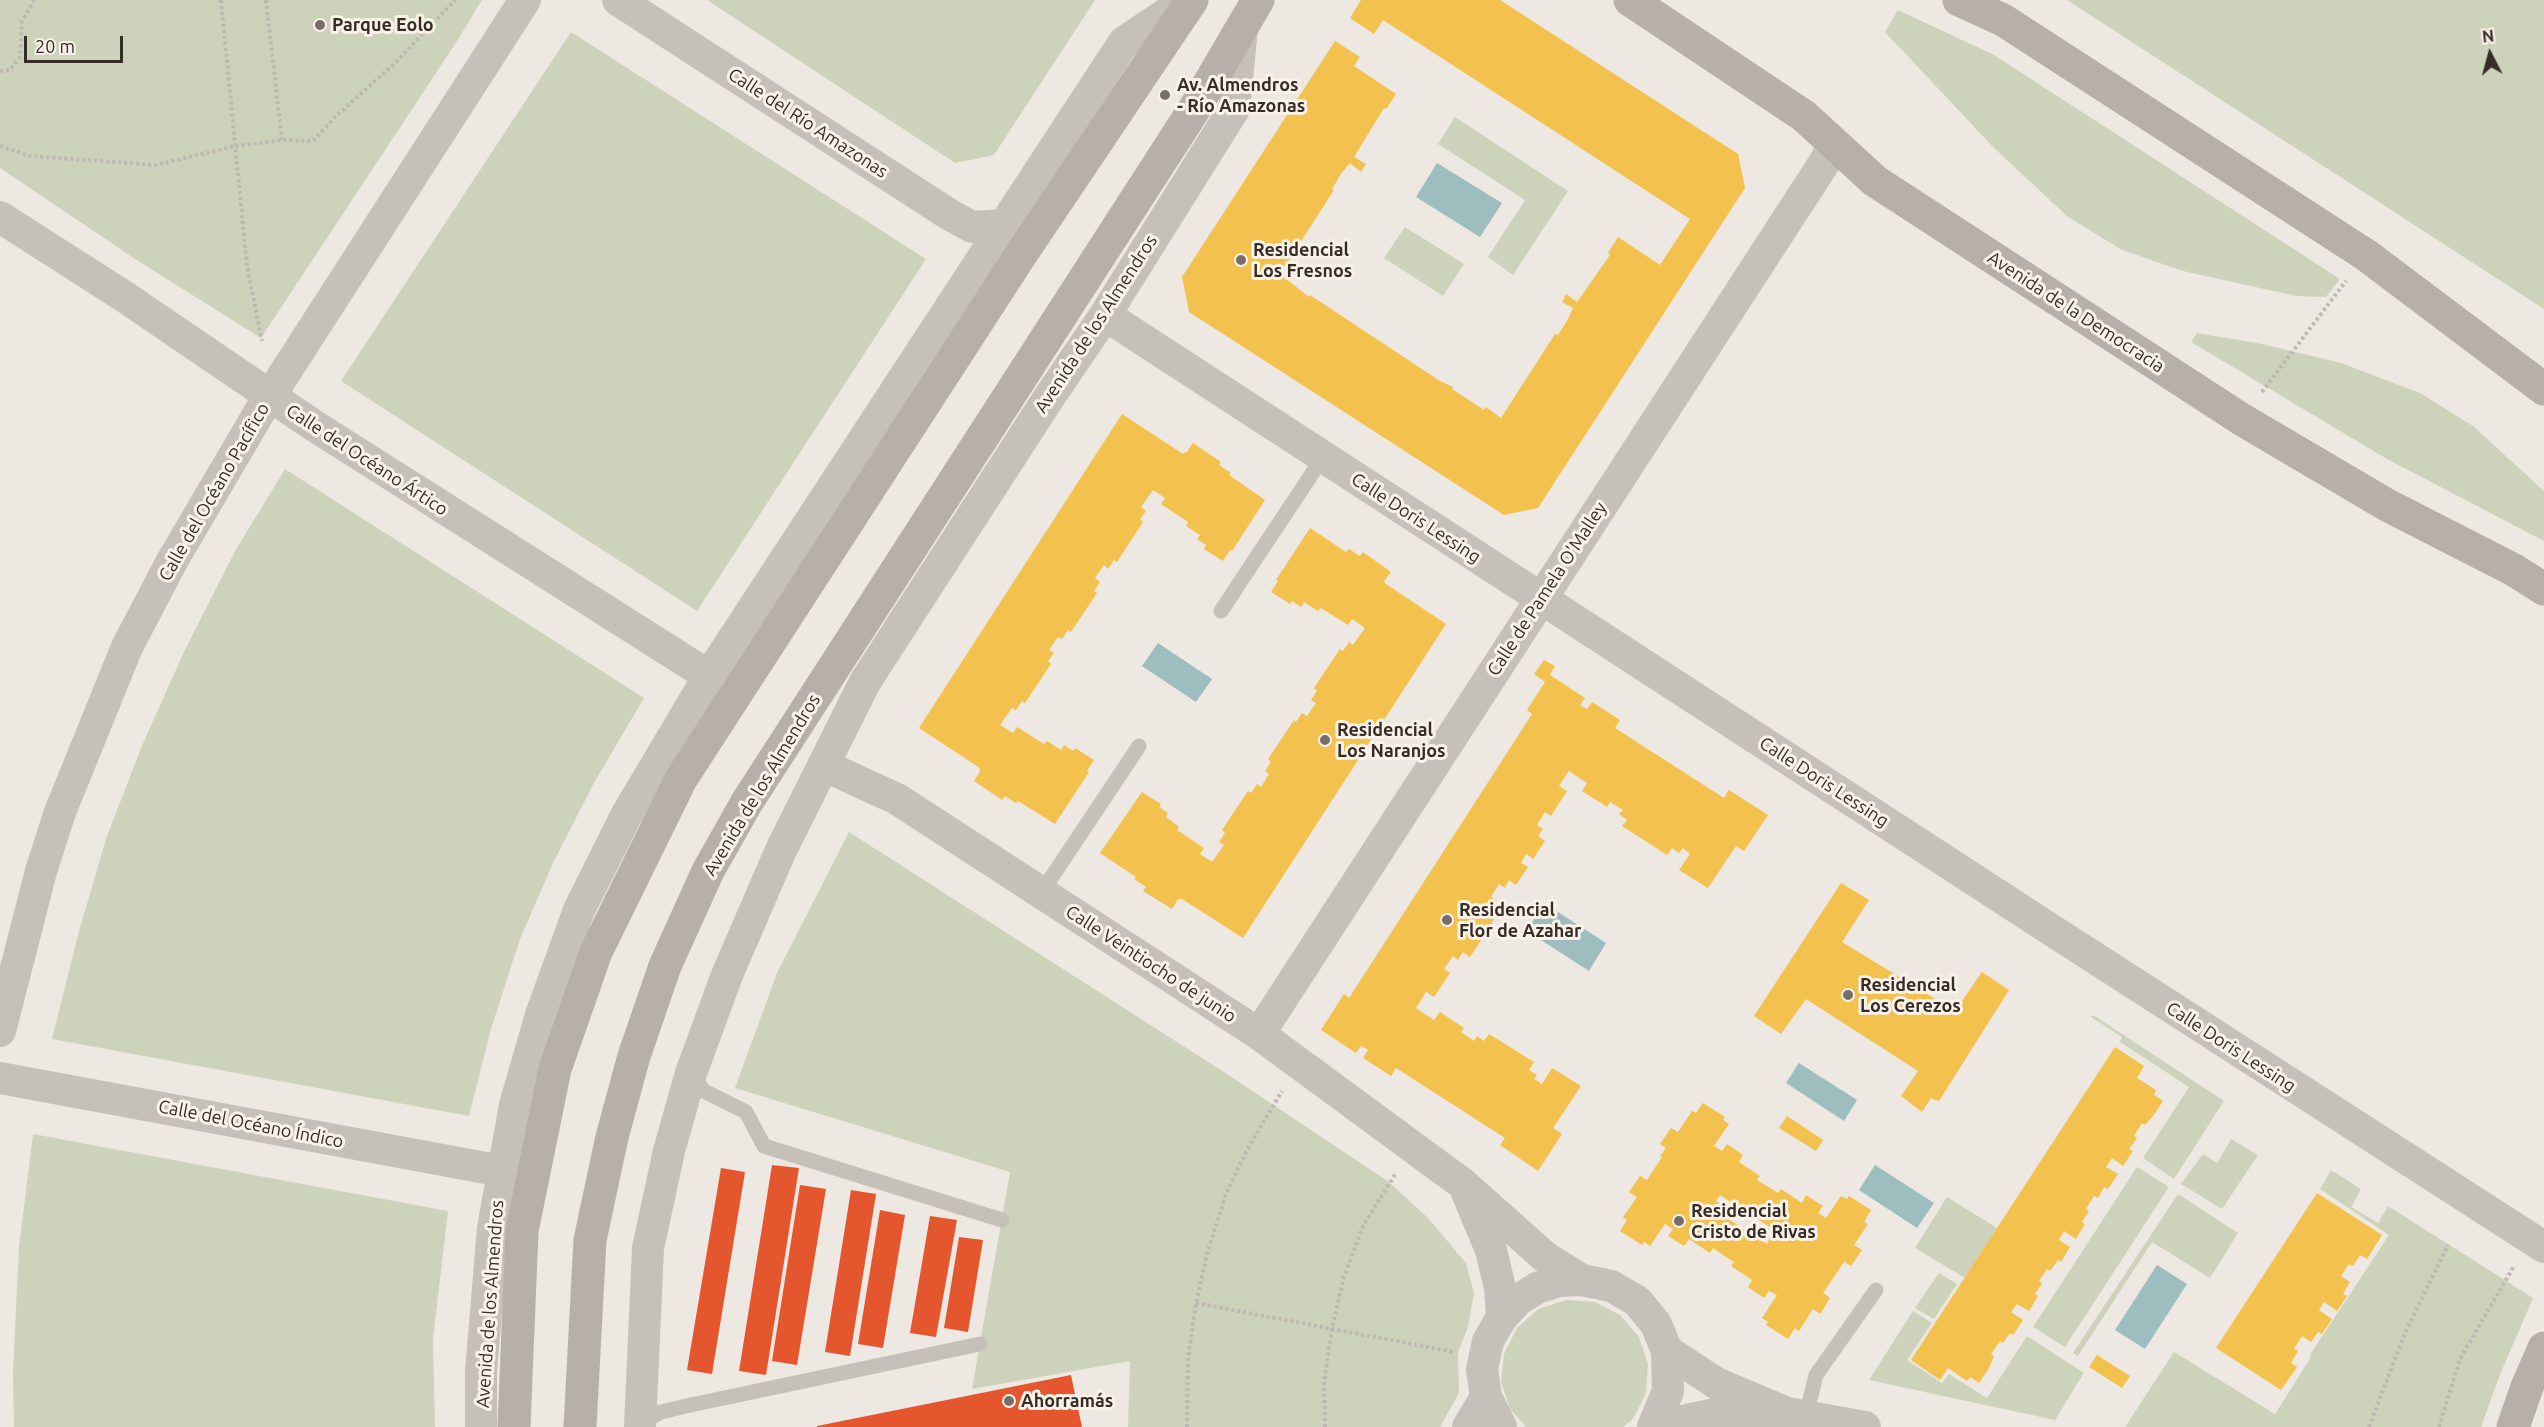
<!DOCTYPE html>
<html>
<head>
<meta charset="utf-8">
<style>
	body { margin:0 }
	#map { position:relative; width:2544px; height:1427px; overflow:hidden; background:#ede8e1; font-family:Ubuntu,sans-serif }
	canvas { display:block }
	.north { position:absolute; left:2460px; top:24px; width:60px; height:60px; -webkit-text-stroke:4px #faf2e8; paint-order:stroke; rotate:354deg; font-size:16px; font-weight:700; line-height:24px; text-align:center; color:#372d28 }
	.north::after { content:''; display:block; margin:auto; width:21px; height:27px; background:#372d28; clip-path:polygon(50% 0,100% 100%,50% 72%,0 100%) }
	.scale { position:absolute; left:24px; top:36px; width:99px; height:27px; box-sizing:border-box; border:3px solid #372d28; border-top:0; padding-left:8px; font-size:18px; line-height:21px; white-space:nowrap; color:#372d28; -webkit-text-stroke:4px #faf2e8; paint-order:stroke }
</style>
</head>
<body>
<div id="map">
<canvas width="2544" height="1427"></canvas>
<div class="north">N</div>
<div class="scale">20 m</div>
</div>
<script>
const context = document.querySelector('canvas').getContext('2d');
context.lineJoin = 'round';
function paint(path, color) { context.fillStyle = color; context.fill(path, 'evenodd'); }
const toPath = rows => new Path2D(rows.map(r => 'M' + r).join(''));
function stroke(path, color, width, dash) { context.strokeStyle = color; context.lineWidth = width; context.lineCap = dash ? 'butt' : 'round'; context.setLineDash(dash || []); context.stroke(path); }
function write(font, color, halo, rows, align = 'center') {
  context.font = font + ' Ubuntu,sans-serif'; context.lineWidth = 6; context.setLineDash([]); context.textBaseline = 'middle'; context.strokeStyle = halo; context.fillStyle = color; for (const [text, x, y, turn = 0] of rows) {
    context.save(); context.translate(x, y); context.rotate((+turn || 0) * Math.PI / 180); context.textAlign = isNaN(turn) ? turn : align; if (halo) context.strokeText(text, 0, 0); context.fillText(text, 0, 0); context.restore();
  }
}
paint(toPath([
	[0,0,482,0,459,38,261,338,135,259,0,168],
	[707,0,1095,0,994,155,955,163],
	[2067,0,2544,0,2544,309],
	[1898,10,1994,55,2340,279,2326,297,2296,296,2183,271,2122,250,2068,217,1994,148,1885,32],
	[571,32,926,259,697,611,341,381],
	[1455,117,1568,191,1513,275,1488,257,1525,200,1438,144],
	[1405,227,1464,264,1443,296,1384,258],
	[2197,333,2262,344,2341,363,2420,393,2473,426,2544,491,2544,541,2387,459,2191,342],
	[285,469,644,698,595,781,553,863,520,939,491,1029,469,1116,52,1039,79,931,106,839,141,748,183,654,235,551],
	[849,832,1227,1074,1389,1182,1428,1218,1466,1263,1474,1293,1468,1327,1458,1352,1459,1393,1440,1427,1128,1427,1130,1361,972,1389,1010,1172,735,1088,777,973],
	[2093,1015,2224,1101,2174,1179,2143,1158,2189,1087,2120,1042,2122,1037,2091,1017],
	[33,1134,448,1211,433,1339,435,1427,14,1427,13,1372,19,1248],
	[2231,1139,2258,1155,2222,1209,2181,1184,2203,1154,2217,1163],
	[2137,1167,2169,1187,2065,1347,2033,1327],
	[2331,1170,2361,1189,2351,1207,2378,1223,2388,1206,2533,1298,2499,1377,2481,1427,2125,1427,2174,1352,2275,1414,2310,1359,2311,1353,2389,1235,2320,1189],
	[2178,1194,2238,1233,2210,1278,2152,1242,2078,1356,2073,1353],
	[1947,1197,1997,1228,1965,1278,1915,1248],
	[1939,1273,1957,1284,1934,1319,1915,1308],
	[1566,1300,1595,1302,1620,1315,1639,1337,1648,1364,1646,1393,1633,1419,1623,1427,1526,1427,1510,1409,1501,1382,1504,1354,1517,1328,1538,1309],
	[1913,1311,1932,1323,1907,1360,1942,1383,1949,1374,1987,1398,2027,1336,2084,1373,2055,1420,1869,1380]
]), '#cdd3bb');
paint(toPath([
	[1437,163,1502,203,1480,237,1416,197],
	[1158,643,1212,679,1196,702,1142,666],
	[1544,903,1606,943,1589,971,1527,931],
	[1799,1063,1857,1100,1844,1121,1786,1083],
	[1875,1165,1934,1203,1917,1228,1859,1190],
	[2157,1265,2187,1284,2145,1349,2115,1330]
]), '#9dbdbe');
paint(toPath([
	[1361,0,1500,0,1738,154,1745,188,1538,508,1504,515,1189,312,1182,277,1335,41,1360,57,1354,66,1396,94,1386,109,1384,108,1354,157,1366,164,1361,172,1350,163,1341,174,1332,189,1334,190,1280,274,1309,297,1310,295,1440,381,1453,387,1452,389,1484,410,1486,407,1501,418,1555,334,1558,335,1567,321,1573,308,1562,302,1566,294,1577,302,1610,255,1608,253,1618,237,1660,265,1690,219,1383,20,1374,34,1350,18],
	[1122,414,1183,454,1184,452,1186,453,1193,443,1221,462,1219,465,1231,473,1229,475,1265,500,1232,551,1230,550,1223,561,1204,549,1206,545,1197,539,1200,535,1186,526,1188,522,1161,504,1165,498,1153,490,1141,507,1146,511,1140,519,1143,522,1117,562,1114,560,1108,569,1104,565,1095,578,1100,582,1094,591,1097,593,1071,632,1068,630,1062,639,1058,637,1049,650,1054,653,1048,661,1051,664,1025,703,1022,701,1016,710,1012,708,1000,725,1013,733,1017,727,1044,744,1047,741,1061,750,1064,745,1073,751,1075,748,1094,760,1087,771,1089,772,1055,824,1018,801,1016,803,1005,796,1002,800,974,781,980,771,980,768,919,728],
	[1310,528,1346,552,1349,549,1360,556,1363,552,1391,572,1384,581,1386,584,1446,624,1243,938,1182,899,1178,899,1172,909,1143,891,1146,887,1134,879,1136,877,1100,853,1142,792,1161,804,1159,807,1168,813,1166,817,1179,827,1177,830,1204,848,1200,854,1212,862,1224,845,1219,842,1225,833,1222,830,1248,791,1251,793,1257,784,1261,787,1269,774,1265,771,1271,762,1268,759,1294,720,1296,722,1302,713,1307,716,1316,703,1311,700,1317,691,1314,688,1340,649,1343,651,1349,642,1353,645,1365,628,1352,619,1348,625,1321,608,1318,611,1304,602,1301,607,1292,601,1290,604,1271,592,1278,581,1276,580],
	[1544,660,1555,666,1550,675,1585,698,1580,705,1587,709,1592,702,1620,720,1615,728,1724,798,1729,790,1768,815,1744,851,1736,846,1708,888,1679,870,1690,854,1683,848,1679,853,1672,848,1667,855,1622,826,1627,820,1619,814,1623,810,1610,802,1607,807,1582,791,1587,783,1569,771,1559,786,1567,791,1551,816,1545,812,1537,825,1543,829,1538,836,1545,841,1533,859,1526,854,1521,863,1528,867,1516,885,1509,880,1505,888,1499,884,1491,897,1496,901,1491,908,1498,913,1487,931,1480,926,1474,935,1482,939,1470,957,1463,952,1458,960,1453,956,1444,969,1450,973,1434,997,1426,992,1416,1008,1434,1020,1440,1012,1464,1028,1461,1032,1474,1041,1477,1036,1484,1041,1489,1034,1534,1062,1529,1070,1537,1075,1534,1079,1542,1084,1552,1068,1581,1086,1553,1128,1562,1134,1538,1171,1500,1145,1505,1138,1396,1068,1391,1076,1363,1058,1368,1050,1361,1046,1356,1053,1321,1030,1344,994,1349,998,1532,714,1527,710,1545,682,1534,674],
	[1841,883,1869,900,1842,942,1955,1011,1982,972,2009,990,1939,1101,1931,1098,1922,1112,1901,1096,1918,1071,1806,999,1781,1034,1754,1016],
	[2115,1047,2144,1066,2137,1078,2156,1090,2154,1095,2163,1101,2153,1116,2145,1125,2142,1123,2134,1136,2137,1138,2129,1149,2133,1151,2123,1166,2112,1158,2106,1167,2118,1174,2108,1189,2104,1187,2098,1198,2094,1196,2086,1209,2089,1211,2082,1222,2085,1224,2076,1239,2064,1231,2059,1240,2070,1247,2061,1262,2058,1260,2050,1271,2047,1269,2039,1281,2042,1284,2035,1294,2038,1296,2029,1311,2017,1304,2011,1312,2023,1320,2013,1335,2010,1333,2003,1343,2000,1341,1991,1354,1994,1356,1989,1368,1979,1383,1970,1377,1967,1381,1948,1368,1940,1380,1911,1360],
	[1703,1103,1725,1117,1723,1120,1729,1124,1714,1146,1722,1151,1727,1144,1743,1155,1739,1162,1760,1176,1757,1180,1778,1193,1781,1189,1802,1203,1806,1195,1823,1206,1818,1213,1826,1218,1841,1196,1847,1199,1849,1196,1871,1210,1864,1222,1868,1224,1854,1245,1862,1250,1851,1266,1844,1262,1823,1293,1830,1298,1820,1314,1813,1309,1799,1331,1795,1328,1788,1339,1766,1325,1768,1322,1762,1318,1777,1295,1769,1291,1764,1298,1748,1287,1752,1280,1731,1266,1734,1262,1723,1255,1713,1248,1710,1253,1689,1239,1684,1246,1668,1236,1673,1229,1665,1224,1650,1246,1644,1242,1642,1245,1620,1231,1627,1220,1623,1217,1637,1197,1629,1192,1640,1176,1647,1180,1662,1157,1660,1156,1666,1148,1660,1144,1671,1128,1678,1132,1692,1111,1696,1113],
	[1720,1195,1749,1214,1754,1208,1757,1210,1753,1216,1779,1233,1775,1239,1771,1236,1767,1244,1716,1211,1720,1204,1716,1201],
	[1787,1116,1823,1140,1816,1151,1779,1128],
	[2317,1193,2382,1235,2367,1259,2360,1255,2353,1266,2349,1264,2341,1276,2350,1282,2343,1294,2347,1296,2337,1311,2324,1302,2319,1310,2332,1319,2322,1334,2318,1332,2311,1342,2302,1336,2294,1349,2298,1351,2291,1363,2297,1367,2281,1390,2216,1348],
	[2097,1355,2130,1376,2122,1388,2089,1367]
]), '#f2c14e');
paint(toPath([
	[772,1165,799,1168,766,1375,739,1371],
	[721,1168,745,1172,712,1374,687,1370],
	[800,1185,826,1189,797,1365,772,1361],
	[851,1190,876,1194,850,1356,825,1352],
	[880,1210,905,1215,883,1348,858,1344],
	[930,1216,957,1220,936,1337,910,1333],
	[959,1237,983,1240,968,1332,944,1328],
	[1071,1375,1082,1427,817,1427,817,1426]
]), '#e4572e');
stroke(toPath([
	[221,0,247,266,262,341],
	[266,0,282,140],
	[0,71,10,70,20,57,22,22,34,0],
	[0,146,30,156,156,165,235,146,282,140,313,141,334,118,397,61,455,0],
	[2262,392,2346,281],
	[1196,1303,1454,1352],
	[1187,1427,1188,1358,1196,1303,1207,1254,1226,1194,1247,1150,1282,1091],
	[1325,1427,1324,1382,1332,1328,1344,1277,1363,1226,1396,1173],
	[2369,1427,2405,1333,2448,1245],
	[2439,1427,2460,1359,2514,1266]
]), '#bfb8b2', 4, [3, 3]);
stroke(toPath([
	[1221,611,1323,457],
	[1041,893,1139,746],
	[691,1073,704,1091,746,1112,764,1146,1002,1220],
	[1806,1416,1816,1375,1876,1290],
	[640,1423,661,1412,686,1406,980,1344]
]), '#c6c0ba', 15);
stroke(toPath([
	[618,0,950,215,972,227,1004,225],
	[0,217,125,297,313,425,709,676],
	[1105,315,2053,931,2544,1247],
	[825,766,897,799,1259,1034,1463,1184,1545,1257,1582,1280],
	[0,1031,41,871,60,812,127,647,172,561,259,413,525,0],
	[1259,1034,1826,160,1834,144],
	[0,1078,502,1171],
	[1466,1190,1491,1250,1500,1288,1502,1317],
	[1667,1351,1716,1383,1787,1413,1865,1427],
	[481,1427,481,1372,493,1228,515,1105,541,1015,579,910,627,814,709,676,1124,42,1187,0],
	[640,1427,648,1248,669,1151,691,1073,727,975,781,850,865,682,1050,396,1105,315,1234,109,1242,28],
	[1468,1427,1486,1397],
	[1501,1427,1486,1397,1482,1369,1488,1341,1502,1317,1518,1300,1537,1288,1559,1281,1582,1280,1611,1286,1637,1301,1656,1324,1667,1351,1668,1391,1653,1427],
	[1655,1427,1715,1414,1777,1414]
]), '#c6c0ba', 32);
stroke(toPath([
	[1630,0,1804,116,1875,181,2241,419,2387,505,2514,570,2544,589],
	[1959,0,2003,20,2366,255,2544,389],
	[514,1427,522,1231,555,1069,596,952,681,779,1020,256,1192,0],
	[580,1427,590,1240,612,1137,634,1056,665,966,708,871,747,802,1193,111,1258,0],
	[2513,1427,2527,1387,2544,1348]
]), '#b7b0aa', 33);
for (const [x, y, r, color] of [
	[320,25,6,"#776e69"],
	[1165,95,6,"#776e69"],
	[1241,260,6,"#776e69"],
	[1325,740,6,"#776e69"],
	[1447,920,6,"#776e69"],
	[1848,995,6,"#776e69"],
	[1679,1221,6,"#776e69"],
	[1009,1401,6,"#776e69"]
]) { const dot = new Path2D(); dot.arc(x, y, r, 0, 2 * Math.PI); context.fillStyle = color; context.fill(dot); stroke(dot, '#faf2e8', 2); }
write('bold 18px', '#372d28', '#faf2e8', [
	["Parque Eolo",332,25],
	["Av. Almendros",1177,85],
	["- Río Amazonas",1177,106],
	["Residencial",1253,250],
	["Los Fresnos",1253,271],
	["Residencial",1337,730],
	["Los Naranjos",1337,751],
	["Residencial",1459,910],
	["Flor de Azahar",1459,931],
	["Residencial",1860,985],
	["Los Cerezos",1860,1006],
	["Residencial",1691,1211],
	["Cristo de Rivas",1691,1232],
	["Ahorramás",1021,1401]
], 'left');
write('18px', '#372d28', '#faf2e8', [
	["Calle del Río Amazonas",808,123,33],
	["Avenida de la Democracia",2076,312,33],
	["Avenida de los Almendros",1096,324,-57],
	["Calle del Océano Ártico",367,460,33],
	["Calle del Océano Pacífico",214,492,-60],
	["Calle Doris Lessing",1416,518,33],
	["Calle de Pamela O'Malley",1547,589,-57],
	["Calle Doris Lessing",1824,782,33],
	["Avenida de los Almendros",762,785,-59],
	["Calle Veintiocho de junio",1151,964,33],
	["Calle Doris Lessing",2231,1047,33],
	["Calle del Océano Índico",251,1124,11],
	["Avenida de los Almendros",490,1304,-86]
]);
</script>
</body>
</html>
